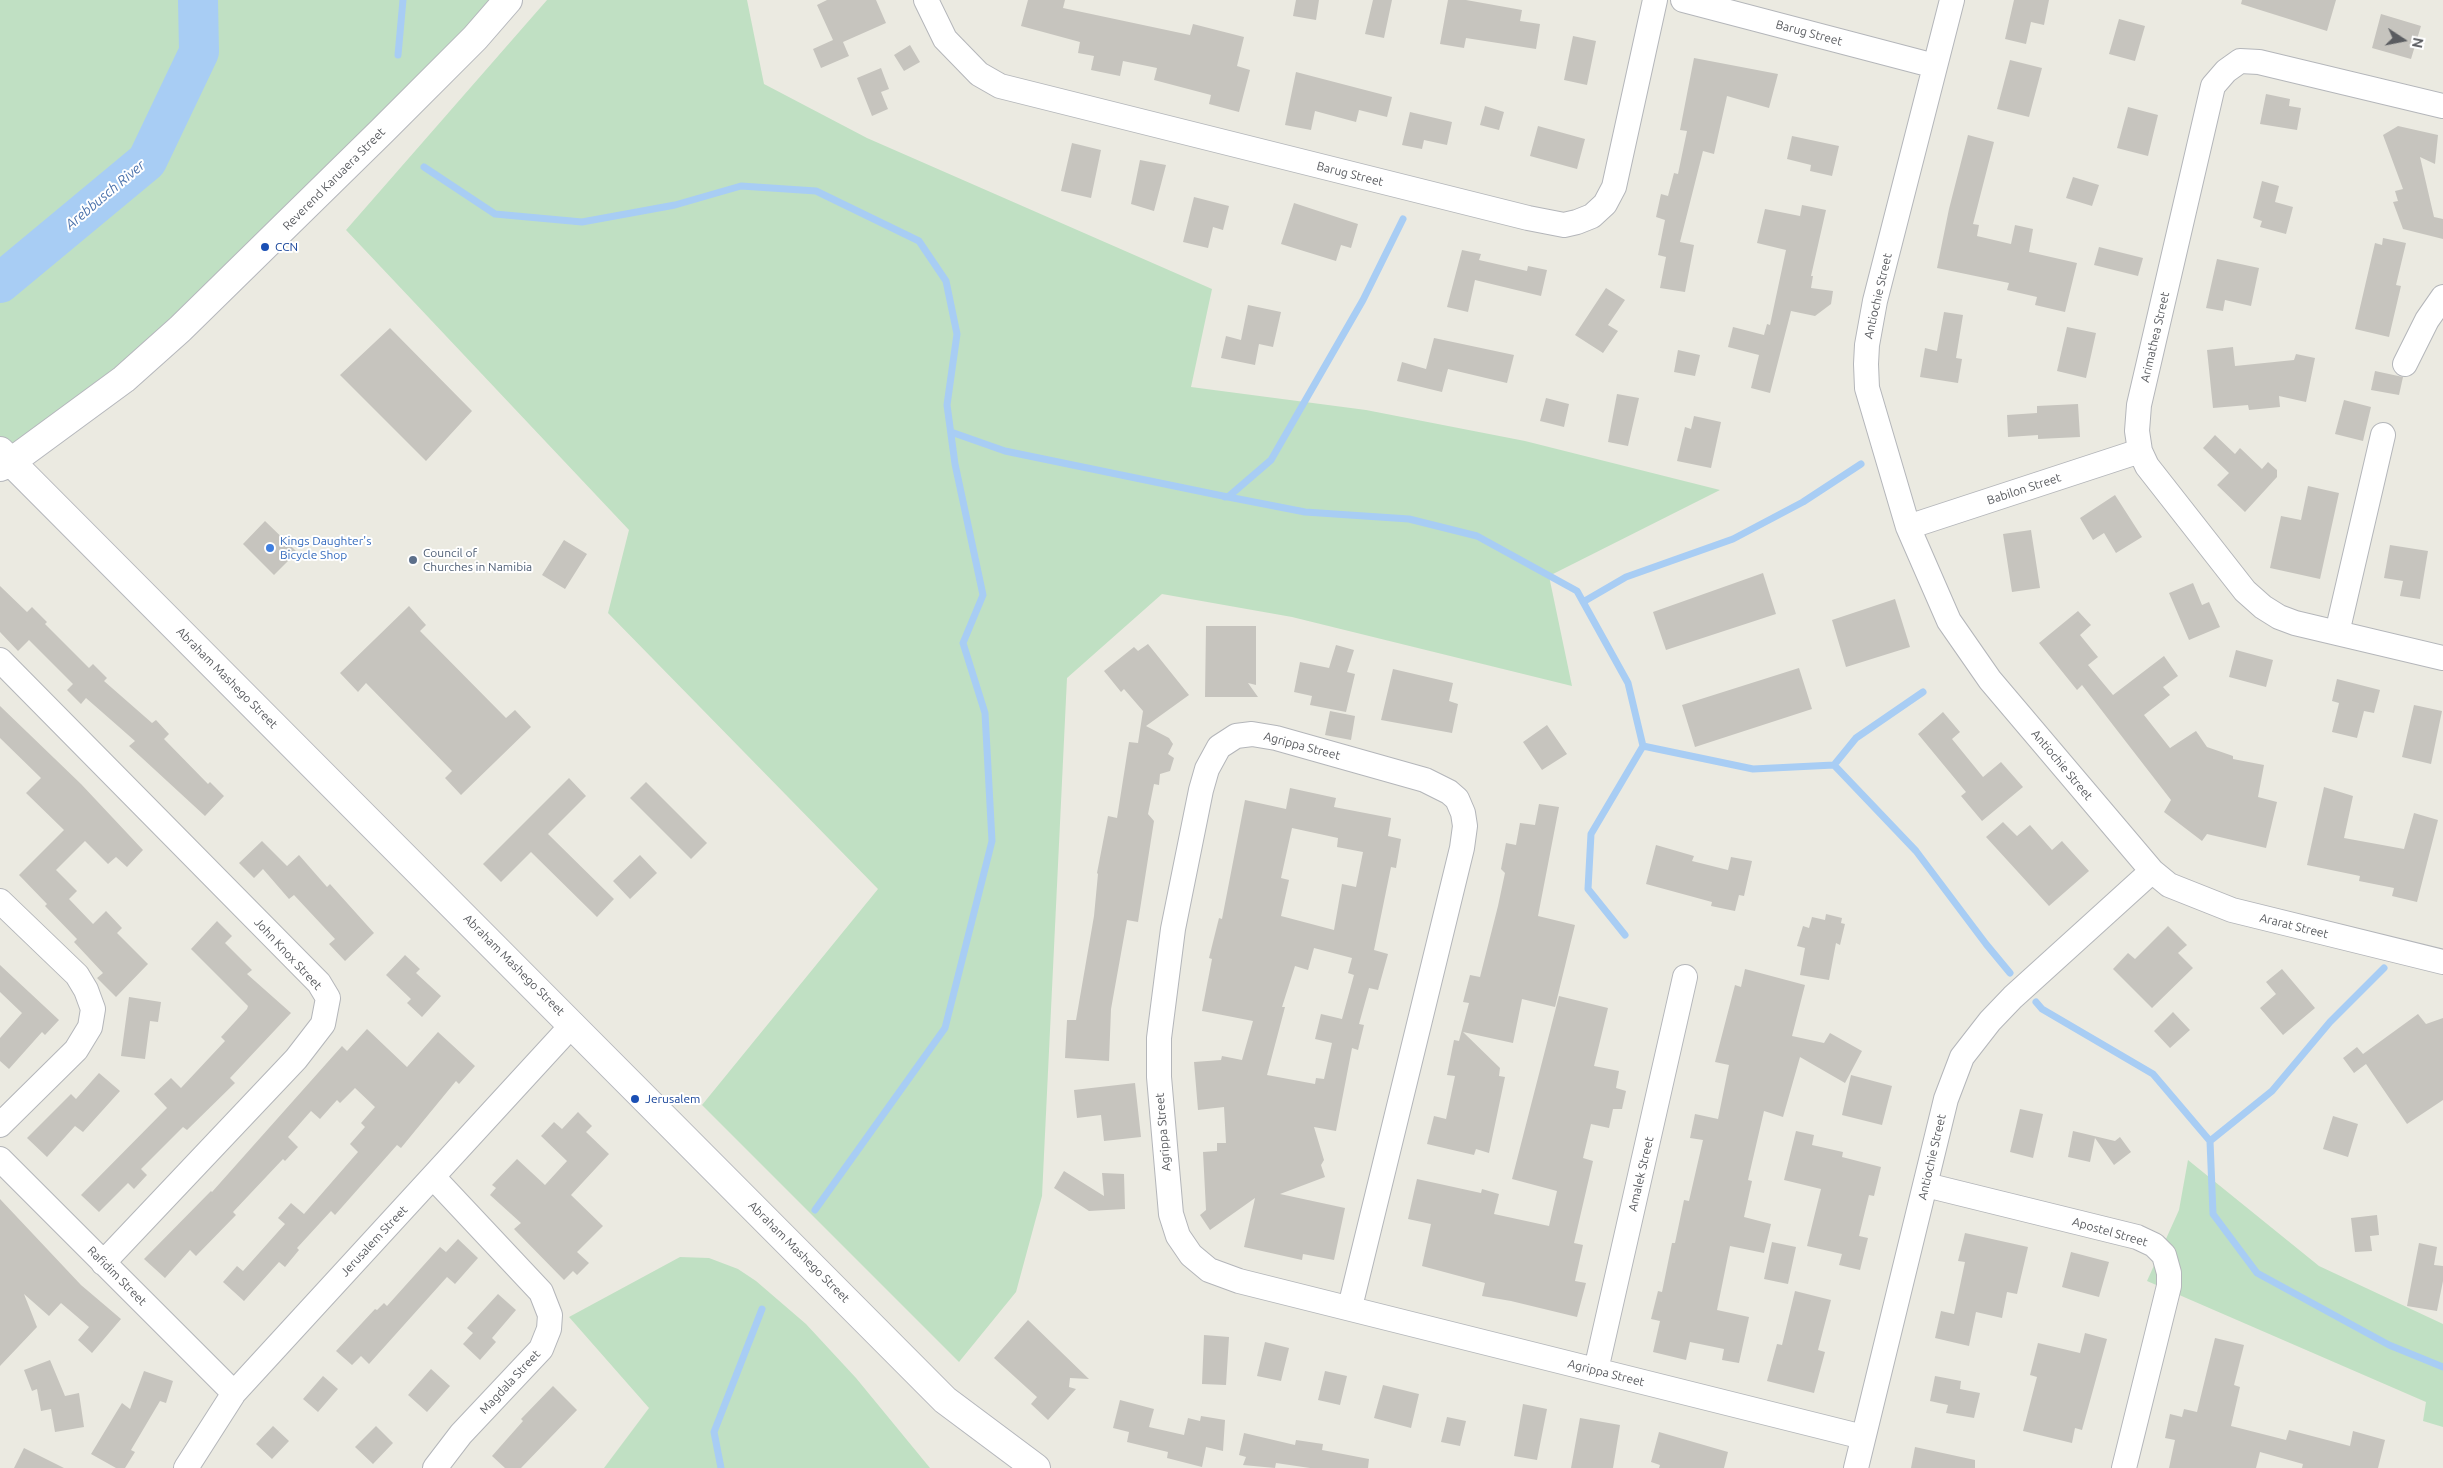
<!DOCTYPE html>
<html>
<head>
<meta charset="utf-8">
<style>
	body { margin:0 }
	#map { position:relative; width:2443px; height:1468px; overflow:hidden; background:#ebeae1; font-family:Ubuntu,sans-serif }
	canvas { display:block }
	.north { position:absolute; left:2378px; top:15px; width:50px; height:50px; -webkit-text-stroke:4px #fff; paint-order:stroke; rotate:101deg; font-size:14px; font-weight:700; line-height:20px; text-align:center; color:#5a5c60 }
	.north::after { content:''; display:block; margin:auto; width:18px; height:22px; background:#5a5c60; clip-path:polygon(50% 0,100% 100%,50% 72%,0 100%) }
</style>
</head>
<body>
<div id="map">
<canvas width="2443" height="1468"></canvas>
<div class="north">N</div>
</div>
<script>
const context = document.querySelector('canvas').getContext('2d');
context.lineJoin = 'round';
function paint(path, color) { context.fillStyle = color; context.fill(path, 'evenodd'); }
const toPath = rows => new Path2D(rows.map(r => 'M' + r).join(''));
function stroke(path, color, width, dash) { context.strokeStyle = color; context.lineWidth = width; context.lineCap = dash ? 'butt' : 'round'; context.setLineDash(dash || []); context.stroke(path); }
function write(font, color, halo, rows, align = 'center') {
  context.font = font + ' Ubuntu,sans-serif'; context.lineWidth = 4; context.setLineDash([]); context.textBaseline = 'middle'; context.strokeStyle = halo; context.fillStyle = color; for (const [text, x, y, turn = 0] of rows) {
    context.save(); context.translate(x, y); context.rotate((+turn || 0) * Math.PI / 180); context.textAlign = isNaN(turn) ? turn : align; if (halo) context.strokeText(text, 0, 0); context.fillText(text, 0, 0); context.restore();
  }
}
paint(toPath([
	[0,0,508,0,383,130,11,462,0,451],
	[547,0,747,0,764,84,867,138,1212,289,1191,387,1366,410,1525,441,1720,490,1549,576,1572,686,1292,617,1162,594,1067,678,1042,1196,1016,1292,959,1362,702,1105,878,889,608,613,629,530,346,230],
	[2188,1160,2319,1266,2443,1324,2443,1427,2423,1421,2426,1402,2147,1281,2179,1210],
	[680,1257,709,1258,738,1269,756,1281,806,1324,856,1378,930,1468,604,1468,649,1408,569,1317]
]), '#c0e0c3');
stroke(toPath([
	[398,55,403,0],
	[424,167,495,214,582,222,675,205,741,186,816,191,919,241,946,281,957,334,947,405,955,464,983,595,963,643,985,713,992,841,945,1028,815,1210],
	[951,432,1005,451,1218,495,1305,512,1409,519,1477,536,1577,591,1628,683,1643,746,1591,834,1588,889,1625,935],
	[1225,497,1228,497,1271,460,1363,300,1403,219],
	[1583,602,1626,577,1733,539,1803,502,1861,464],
	[1643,746,1753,769,1834,765,1856,738,1923,692],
	[1834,765,1916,851,1986,944,2010,973],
	[2036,1002,2042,1009,2153,1074,2210,1141,2213,1214,2257,1273,2389,1345,2443,1367],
	[2210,1141,2272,1091,2330,1022,2384,968],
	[721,1468,714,1432,762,1309]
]), '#a8cdf4', 7);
stroke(toPath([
	[0,283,147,161,199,52,198,0]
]), '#a8cdf4', 40);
paint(toPath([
	[827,0,876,0,886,23,843,42,849,56,821,68,813,49,833,40,817,5],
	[1028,0,1065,0,1063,8,1190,35,1193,24,1244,37,1237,66,1250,70,1239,112,1209,104,1211,95,1154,80,1157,68,1123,61,1120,76,1091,70,1094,56,1078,53,1080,42,1021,26],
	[1296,0,1319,0,1316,20,1293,16],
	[1373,0,1392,0,1384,38,1365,34],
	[1448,0,1466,0,1522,10,1520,21,1540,24,1536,49,1466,38,1464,48,1440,44],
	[2014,0,2049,0,2044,25,2031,22,2026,44,2005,39],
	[2242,0,2336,0,2327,31,2241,4],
	[2381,14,2421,26,2411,59,2372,48],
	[2119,19,2145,26,2135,61,2109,54],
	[1573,36,1596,41,1587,85,1564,80],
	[910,45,920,62,904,71,894,55],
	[1694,58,1778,74,1769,108,1727,96,1714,154,1703,151,1680,242,1694,245,1685,292,1660,288,1666,257,1658,255,1665,220,1656,217,1661,194,1668,196,1674,173,1678,174,1687,131,1680,130],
	[2010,60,2042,68,2029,117,1997,109],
	[881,68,889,89,881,92,888,109,872,116,857,78],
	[1296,72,1392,97,1387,117,1359,110,1356,122,1315,111,1311,130,1285,125],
	[2266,94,2290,99,2289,106,2301,108,2297,130,2260,124],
	[1485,106,1504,112,1499,130,1480,125],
	[2128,107,2158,115,2148,156,2117,148],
	[1410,112,1452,122,1447,145,1424,140,1422,149,1402,145],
	[1538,126,1585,139,1577,169,1530,156],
	[2398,126,2438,135,2435,164,2420,157,2434,217,2443,219,2443,239,2403,229,2393,202,2398,201,2395,191,2403,189,2383,135],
	[1968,135,1994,142,1973,224,1979,225,1977,236,2011,244,2015,225,2033,229,2029,252,2077,263,2065,312,2035,305,2037,297,2007,290,2009,283,1937,268,1949,209],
	[1792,136,1839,146,1832,176,1810,171,1811,165,1787,159],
	[1072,143,1101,150,1091,198,1061,191],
	[1140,160,1166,165,1154,211,1131,204],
	[2073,177,2099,185,2092,206,2066,198],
	[2262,181,2279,186,2275,202,2293,207,2286,234,2260,227,2262,221,2253,218],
	[1194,197,1229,206,1223,230,1213,227,1208,248,1183,242],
	[1294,203,1358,224,1351,248,1341,245,1336,261,1281,244],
	[1802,205,1826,210,1811,276,1813,276,1811,288,1833,291,1831,304,1815,316,1791,311,1770,393,1751,388,1759,355,1728,347,1733,327,1764,335,1767,324,1770,325,1786,250,1757,243,1765,209,1800,216],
	[2383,238,2406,243,2396,285,2401,286,2389,337,2355,329,2375,243,2382,245],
	[2099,247,2143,258,2138,276,2094,265],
	[1462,250,1481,254,1479,260,1527,271,1528,266,1547,270,1541,296,1475,280,1468,312,1447,307],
	[2217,259,2259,268,2251,306,2225,300,2223,311,2206,308],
	[1606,288,1625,300,1608,325,1618,331,1603,353,1575,335],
	[1248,305,1281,312,1273,347,1259,344,1255,365,1221,358,1226,336,1241,340],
	[1944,312,1963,315,1956,358,1962,359,1958,383,1920,377,1925,348,1937,351],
	[2067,327,2096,333,2086,378,2057,371],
	[390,328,472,411,426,461,340,375],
	[1434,338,1514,355,1507,383,1448,369,1442,392,1397,381,1402,362,1426,369],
	[2233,347,2235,366,2294,360,2296,354,2315,358,2306,402,2279,396,2280,407,2249,410,2248,405,2213,408,2207,350],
	[1678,350,1700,355,1695,376,1674,372],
	[2375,371,2403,377,2399,395,2371,390],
	[1617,394,1639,398,1628,446,1608,442],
	[1546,398,1569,404,1564,427,1540,421],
	[2344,400,2371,407,2363,441,2335,434],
	[2078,404,2080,437,2038,439,2038,435,2008,437,2007,415,2037,413,2037,406],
	[1694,416,1721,422,1711,468,1677,461,1685,427,1691,429],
	[2215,435,2235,454,2240,448,2262,469,2268,462,2277,470,2277,477,2245,512,2217,485,2229,473,2203,448],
	[2308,486,2339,493,2320,579,2270,568,2281,516,2301,520],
	[2115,495,2142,537,2116,553,2104,533,2093,540,2080,518],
	[265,521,297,552,274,575,243,544],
	[2031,530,2040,588,2012,592,2003,534],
	[564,540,587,554,565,589,542,575],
	[2390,545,2428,551,2420,599,2400,596,2403,581,2384,578],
	[1763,573,1776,614,1666,650,1653,612],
	[2193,583,2202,605,2209,602,2220,627,2189,640,2169,593],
	[0,586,27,612,32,607,47,622,45,624,89,668,93,664,107,678,104,681,152,723,156,720,169,734,164,739,208,784,210,782,224,796,205,816,129,746,135,741,86,698,81,704,67,690,73,684,29,640,18,651,0,632],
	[1895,599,1910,647,1846,667,1832,620],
	[409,606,426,625,420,631,506,718,515,710,531,727,461,795,445,778,452,771,366,683,358,692,340,673],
	[2078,611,2091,625,2080,635,2098,657,2088,665,2113,695,2164,656,2178,676,2163,687,2170,695,2144,715,2170,748,2196,731,2207,747,2233,756,2233,759,2264,765,2258,797,2277,802,2266,848,2207,834,2202,841,2164,812,2171,800,2082,685,2077,690,2039,643],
	[1206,626,1256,626,1256,685,1248,683,1258,697,1205,697],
	[1148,644,1189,695,1146,726,1169,738,1173,744,1168,754,1174,758,1170,771,1160,774,1159,785,1154,784,1148,814,1154,821,1138,922,1127,920,1111,1009,1109,1061,1065,1058,1067,1020,1076,1020,1094,916,1098,874,1097,873,1108,816,1117,818,1129,742,1138,743,1143,711,1124,689,1121,692,1104,671,1134,647,1138,651],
	[1336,645,1354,650,1347,672,1355,674,1346,712,1310,705,1312,696,1294,692,1300,662,1329,668],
	[2236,650,2273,660,2266,687,2229,677],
	[1799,668,1812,709,1695,747,1682,705],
	[1393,669,1453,683,1449,701,1458,704,1452,733,1381,720],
	[2337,679,2380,690,2374,713,2364,711,2357,738,2332,732,2339,703,2332,701],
	[2414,705,2442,711,2431,764,2402,757],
	[0,706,81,784,143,850,127,867,116,857,108,864,85,841,56,870,77,891,69,899,93,924,106,911,122,928,117,933,148,964,116,997,97,978,103,973,74,942,77,939,45,906,47,904,19,875,64,830,26,793,41,778,0,738],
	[1330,711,1355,716,1351,740,1325,735],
	[1943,712,1960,732,1952,739,1983,777,2001,762,2023,787,1982,821,1961,796,1966,792,1918,734],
	[1547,725,1567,754,1542,770,1523,742],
	[569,778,586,796,548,834,614,899,597,917,531,852,501,882,483,864],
	[646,782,707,843,691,859,630,798],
	[2324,787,2353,796,2344,838,2404,849,2414,813,2438,820,2417,902,2392,896,2394,888,2359,881,2360,876,2307,865],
	[1290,788,1336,798,1334,807,1391,818,1388,836,1401,839,1396,868,1391,867,1374,950,1388,954,1378,990,1369,988,1359,1024,1364,1025,1358,1050,1352,1048,1336,1131,1314,1127,1324,1160,1321,1165,1325,1177,1280,1194,1345,1208,1334,1260,1303,1254,1302,1260,1244,1247,1255,1198,1210,1230,1200,1215,1206,1210,1203,1152,1217,1151,1217,1143,1226,1143,1224,1107,1198,1110,1194,1062,1221,1060,1222,1056,1242,1060,1253,1021,1202,1011,1212,959,1209,958,1219,918,1222,919,1245,800,1286,809],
	[1292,828,1338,838,1337,847,1363,852,1356,887,1342,884,1334,930,1281,916,1289,880,1281,878],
	[1314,948,1352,958,1348,973,1354,975,1342,1019,1321,1014,1315,1039,1332,1043,1324,1079,1316,1078,1315,1084,1267,1075,1285,1007,1282,1007,1295,966,1308,970],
	[1539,804,1559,807,1538,916,1575,925,1555,1007,1522,999,1513,1043,1463,1032,1500,1068,1499,1076,1505,1077,1489,1153,1476,1149,1474,1155,1427,1144,1434,1116,1446,1119,1455,1076,1447,1075,1454,1040,1459,1041,1469,1003,1463,1002,1470,975,1480,977,1498,906,1505,873,1501,869,1506,843,1516,845,1520,823,1535,825],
	[2003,822,2017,836,2030,825,2052,850,2062,841,2089,871,2049,906,1986,837],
	[262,841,287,866,299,855,327,887,330,884,374,933,345,961,329,944,335,939,294,895,289,899,263,869,254,878,239,863],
	[1656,845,1694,856,1692,861,1728,870,1731,857,1752,861,1744,896,1739,895,1735,911,1711,906,1712,902,1646,884],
	[640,855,657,873,630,899,613,881],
	[1826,914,1842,918,1841,923,1845,924,1840,945,1836,943,1829,980,1800,975,1805,948,1797,946,1803,926,1809,928,1812,917,1825,920],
	[217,921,232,936,225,943,252,970,247,974,291,1013,230,1078,235,1083,187,1130,183,1127,141,1169,147,1175,134,1189,128,1183,99,1212,81,1195,167,1108,154,1094,171,1078,181,1088,225,1041,221,1037,247,1009,248,1006,191,949],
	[2168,926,2187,945,2178,953,2193,968,2152,1008,2113,969,2128,953,2135,959],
	[405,955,420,969,416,973,441,996,422,1017,407,1003,411,999,386,975],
	[0,965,59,1020,45,1035,42,1032,9,1069,0,1061,0,1038,22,1013,0,992],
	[1745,969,1805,985,1792,1036,1824,1043,1830,1033,1862,1051,1845,1083,1800,1057,1783,1117,1764,1111,1748,1180,1752,1181,1744,1217,1771,1224,1764,1253,1730,1246,1717,1310,1749,1317,1739,1363,1722,1360,1724,1349,1690,1342,1686,1360,1653,1352,1660,1321,1651,1319,1658,1291,1662,1292,1672,1243,1675,1243,1684,1200,1689,1201,1703,1140,1690,1138,1695,1114,1718,1119,1729,1065,1715,1062,1735,985,1741,987],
	[2282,969,2315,1008,2283,1035,2260,1008,2276,994,2266,982],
	[1559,996,1608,1008,1594,1066,1619,1071,1616,1088,1626,1091,1622,1109,1613,1109,1609,1128,1591,1124,1583,1158,1593,1161,1574,1243,1583,1245,1575,1281,1586,1283,1577,1317,1511,1301,1482,1296,1485,1283,1422,1266,1431,1224,1408,1219,1417,1179,1481,1193,1482,1189,1499,1194,1494,1214,1549,1226,1557,1191,1512,1179],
	[129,997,161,1002,158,1022,150,1021,145,1059,121,1056],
	[2173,1012,2190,1030,2170,1048,2154,1031],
	[2418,1014,2426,1024,2443,1018,2443,1100,2407,1124,2366,1064,2354,1073,2343,1058,2357,1047,2363,1054],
	[367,1029,407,1067,438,1032,475,1066,459,1084,456,1081,401,1148,397,1145,335,1215,331,1211,297,1248,299,1250,285,1267,279,1262,244,1301,223,1282,237,1266,243,1271,285,1224,278,1218,291,1203,304,1214,358,1152,350,1144,365,1127,361,1123,375,1107,355,1088,340,1103,337,1100,320,1119,311,1111,288,1137,298,1147,285,1161,283,1159,233,1212,236,1215,196,1256,190,1250,165,1278,144,1259,211,1191,212,1192,342,1046,347,1051],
	[99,1073,120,1091,83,1132,75,1126,47,1157,27,1138,71,1094,76,1099],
	[1851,1075,1892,1086,1882,1125,1842,1115],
	[1135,1083,1141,1137,1104,1141,1101,1115,1077,1118,1074,1090],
	[2020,1109,2043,1114,2033,1158,2010,1152],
	[578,1112,592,1126,586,1132,609,1154,571,1195,603,1226,577,1252,589,1263,577,1275,573,1271,564,1280,514,1229,521,1223,490,1195,496,1188,492,1185,517,1159,545,1185,567,1161,541,1136,554,1122,562,1129],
	[2333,1116,2358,1124,2348,1157,2323,1149],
	[1796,1131,1814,1135,1812,1145,1843,1152,1842,1157,1881,1167,1874,1196,1869,1195,1859,1236,1868,1238,1860,1270,1839,1265,1842,1254,1807,1246,1821,1189,1784,1180],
	[2073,1131,2115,1141,2120,1137,2131,1152,2114,1165,2095,1138,2090,1162,2068,1157],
	[1064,1171,1104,1196,1102,1173,1124,1174,1125,1209,1089,1211,1054,1188],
	[0,1199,81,1285,121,1319,92,1353,78,1340,89,1327,61,1303,49,1316,24,1294,37,1327,0,1366],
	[2377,1215,2379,1235,2370,1236,2372,1251,2355,1252,2351,1218],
	[1965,1233,2028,1247,2017,1294,2007,1292,2002,1318,1976,1312,1969,1346,1935,1338,1941,1311,1954,1314,1965,1262,1958,1261],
	[458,1239,478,1258,455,1284,447,1277,369,1364,361,1356,352,1365,336,1351,375,1309,377,1310,384,1303,387,1306,440,1247,446,1252],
	[1772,1242,1796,1247,1788,1284,1764,1279],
	[2419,1243,2437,1247,2434,1265,2443,1266,2443,1281,2437,1311,2407,1306],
	[2071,1252,2109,1262,2099,1297,2062,1287],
	[1795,1291,1831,1300,1818,1350,1825,1352,1814,1393,1767,1381,1777,1344,1782,1345],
	[498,1294,516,1310,492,1338,496,1342,480,1360,463,1344,473,1333,467,1328],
	[1028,1320,1089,1379,1070,1378,1069,1387,1076,1389,1048,1420,1031,1404,1037,1397,994,1358],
	[2085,1333,2107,1339,2082,1430,2075,1428,2072,1443,2023,1431,2037,1377,2030,1375,2038,1343,2080,1353],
	[1204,1335,1229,1337,1226,1385,1202,1384],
	[2215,1338,2244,1345,2234,1385,2240,1387,2231,1426,2286,1440,2289,1430,2350,1446,2353,1431,2385,1440,2378,1468,2302,1468,2303,1464,2260,1452,2256,1468,2169,1468,2175,1440,2165,1438,2170,1414,2182,1417,2184,1409,2197,1412],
	[1265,1342,1289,1348,1281,1381,1257,1376],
	[50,1360,65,1396,79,1393,84,1427,55,1432,51,1409,41,1411,37,1389,32,1391,24,1370],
	[431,1369,450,1386,427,1412,408,1395],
	[144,1371,173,1381,166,1403,160,1401,131,1450,135,1452,125,1468,116,1468,91,1454,122,1403,130,1409],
	[1325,1371,1347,1376,1340,1405,1318,1400],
	[323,1376,338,1389,318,1412,303,1399],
	[1935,1376,1961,1381,1960,1389,1980,1393,1974,1418,1946,1413,1948,1405,1930,1401],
	[1383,1385,1419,1394,1411,1428,1374,1418],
	[553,1386,577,1410,521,1468,505,1468,492,1456,523,1421,521,1419],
	[1120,1400,1154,1409,1149,1427,1184,1435,1188,1418,1200,1421,1201,1416,1225,1420,1223,1451,1206,1447,1202,1467,1167,1458,1168,1452,1127,1442,1129,1432,1113,1428],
	[1523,1404,1547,1409,1537,1460,1514,1456],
	[1447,1417,1466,1421,1460,1446,1441,1442],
	[1580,1418,1620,1425,1613,1468,1571,1468],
	[273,1426,289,1441,272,1459,256,1444],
	[376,1426,393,1443,373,1464,355,1447],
	[1659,1432,1728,1452,1724,1468,1659,1468,1660,1465,1651,1462],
	[1244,1433,1295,1445,1296,1440,1323,1444,1322,1450,1369,1459,1368,1468,1310,1468,1276,1463,1275,1468,1243,1465,1246,1457,1239,1455],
	[1915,1447,1975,1460,1975,1468,1911,1468],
	[24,1448,64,1468,14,1468]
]), '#c6c4be');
const street = toPath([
	[926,0,945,39,979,74,1000,86,1528,218,1564,225,1577,222,1592,216,1605,204,1614,187,1655,0],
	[1683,0,1935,66],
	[1952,0,1875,301,1867,345,1866,364,1867,388,1908,527,1949,621,1990,680,2152,871,2169,885,2232,910,2443,962],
	[2443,106,2259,62,2240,61,2226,71,2213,86,2139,405,2137,431,2140,451,2147,466,2245,591,2263,607,2279,617,2295,623,2443,658],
	[2405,364,2427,320,2443,297],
	[1908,527,2140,451],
	[2337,633,2383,435],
	[0,660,319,983,328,998,323,1024,296,1059,103,1263],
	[0,901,77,975,86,990,93,1009,90,1027,76,1050,0,1125],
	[0,1159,234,1393],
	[433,1177,541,1292,550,1315,549,1329,541,1349,461,1434,435,1468],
	[1926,1185,2137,1237,2154,1245,2164,1255,2169,1273,2169,1286,2124,1468],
	[1350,1307,1462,848,1465,826,1463,813,1457,799,1449,792,1425,780,1276,738,1252,734,1236,736,1219,747,1207,769,1201,790,1173,929,1159,1038,1159,1077,1171,1214,1178,1236,1191,1255,1209,1270,1239,1281,1863,1437],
	[1596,1370,1685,977],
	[186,1468,234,1393,573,1024],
	[1856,1468,1946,1099,1962,1057,1990,1021,2013,997,2152,871]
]);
const secondary = toPath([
	[0,451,945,1400,1036,1468],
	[0,467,11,462,124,379,180,329,383,130,475,38,508,0]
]);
stroke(street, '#b4b6ba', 26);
stroke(secondary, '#b5b7bc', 30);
stroke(street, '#fff', 24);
stroke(secondary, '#fff', 28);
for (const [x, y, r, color] of [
	[265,247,5,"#1a4fb4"],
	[270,548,5,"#3f7fe0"],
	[413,560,5,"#5c6f8a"],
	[635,1099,5,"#1a4fb4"]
]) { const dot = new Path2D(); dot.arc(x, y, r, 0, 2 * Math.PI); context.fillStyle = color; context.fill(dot); stroke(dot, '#fff', 2); }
write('12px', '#5a5c60', '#fff', [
	["Barug Street",1809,33,15],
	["Barug Street",1350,174,14],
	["Reverend Karuaera Street",334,179,-45],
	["Antiochie Street",1878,296,-77],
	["Arimathea Street",2155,337,-77],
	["Babilon Street",2024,489,-18],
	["Abraham Mashego Street",227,678,45],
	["Agrippa Street",1302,746,15],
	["Antiochie Street",2062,765,50],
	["Ararat Street",2294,926,14],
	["John Knox Street",288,954,47],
	["Abraham Mashego Street",514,965,45],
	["Agrippa Street",1163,1132,-95],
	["Antiochie Street",1932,1157,-77],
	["Amalek Street",1641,1174,-77],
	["Apostel Street",2110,1232,16],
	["Jerusalem Street",374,1241,-47],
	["Abraham Mashego Street",799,1252,45],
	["Rafidim Street",117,1276,45],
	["Agrippa Street",1606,1373,14],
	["Magdala Street",510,1382,-47]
]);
write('12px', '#164399', '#fff', [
	["CCN",275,247],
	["Jerusalem",645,1099]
], 'left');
write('12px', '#366cbe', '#fff', [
	["Kings Daughter's",280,541],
	["Bicycle Shop",280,555]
], 'left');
write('12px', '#4e5e75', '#fff', [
	["Council of",423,553],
	["Churches in Namibia",423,567]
], 'left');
write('italic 14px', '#4c73ac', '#fff', [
	["Arebbusch River",105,195,-40]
]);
</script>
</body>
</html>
